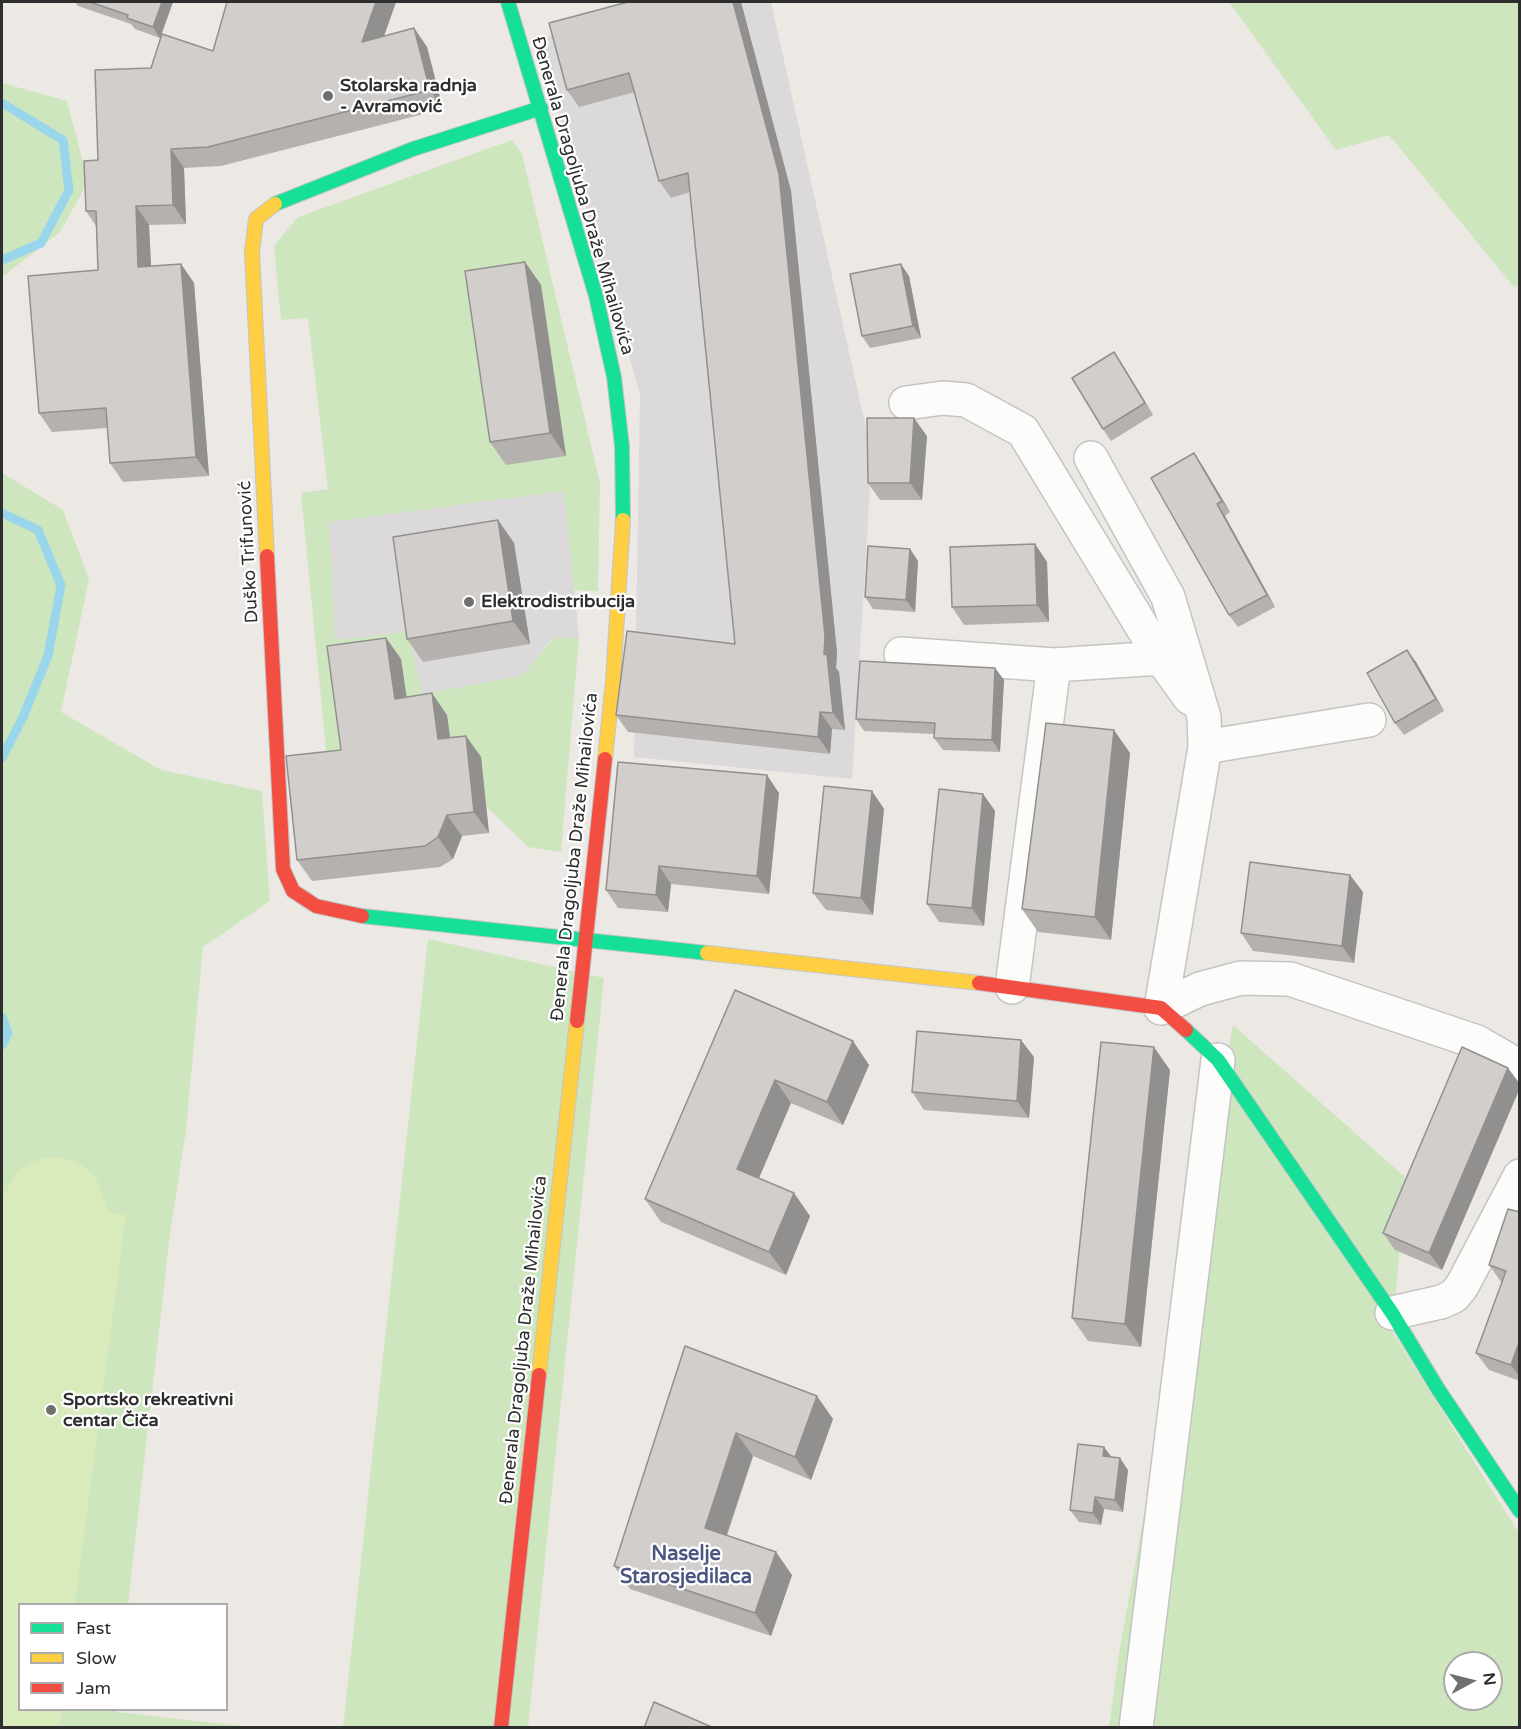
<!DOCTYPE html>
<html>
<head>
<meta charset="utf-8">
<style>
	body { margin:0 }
	#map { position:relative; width:1521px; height:1729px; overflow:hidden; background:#ece8e4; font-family:"Varela Round",sans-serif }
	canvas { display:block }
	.frame { position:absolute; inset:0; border:3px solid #2e2e2e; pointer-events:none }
	.legend { position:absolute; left:18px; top:1603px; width:210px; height:108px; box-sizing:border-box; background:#fff; border:2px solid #ababab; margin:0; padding:8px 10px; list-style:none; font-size:18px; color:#2e2e2e }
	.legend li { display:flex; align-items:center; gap:12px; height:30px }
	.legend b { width:30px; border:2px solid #ababab }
	.north { position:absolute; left:1443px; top:1651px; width:60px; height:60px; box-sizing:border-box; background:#fff; border:2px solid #ababab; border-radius:50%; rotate:83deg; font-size:16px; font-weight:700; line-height:24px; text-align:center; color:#2e2e2e }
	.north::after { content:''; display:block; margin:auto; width:21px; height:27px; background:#706f6e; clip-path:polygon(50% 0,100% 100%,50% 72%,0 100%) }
</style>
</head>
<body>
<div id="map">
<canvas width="1521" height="1729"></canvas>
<div class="frame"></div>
<ul class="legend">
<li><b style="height:8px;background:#16e098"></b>Fast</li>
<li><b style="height:8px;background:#ffcf43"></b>Slow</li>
<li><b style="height:8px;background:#f24e42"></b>Jam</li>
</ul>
<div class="north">N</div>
</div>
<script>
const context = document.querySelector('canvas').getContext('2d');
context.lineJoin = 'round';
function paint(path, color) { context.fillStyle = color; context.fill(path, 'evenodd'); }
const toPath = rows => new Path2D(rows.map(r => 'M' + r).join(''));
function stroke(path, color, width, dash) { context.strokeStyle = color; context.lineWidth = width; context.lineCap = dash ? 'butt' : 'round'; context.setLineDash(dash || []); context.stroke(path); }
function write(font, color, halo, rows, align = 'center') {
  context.font = font + ' "Varela Round",sans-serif'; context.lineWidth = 4.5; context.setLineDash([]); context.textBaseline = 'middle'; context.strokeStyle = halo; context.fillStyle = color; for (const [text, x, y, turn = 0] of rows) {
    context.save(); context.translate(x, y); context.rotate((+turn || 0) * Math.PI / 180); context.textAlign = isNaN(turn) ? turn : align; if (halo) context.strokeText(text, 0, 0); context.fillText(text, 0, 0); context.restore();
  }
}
paint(toPath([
	[687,2,771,2,872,455,852,779,634,757,640,394,537,39],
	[512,140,522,154,565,492,579,637,551,639,522,676,422,695,335,640,329,522,453,506]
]), '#dcd9db');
paint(toPath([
	[1229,2,1519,2,1519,285,1514,287,1389,135,1336,150],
	[2,83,67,101,88,182,60,232,2,277],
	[512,140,522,154,600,483,598,591,574,590,564,491,329,522,335,640,408,632,422,694,522,676,552,639,579,637,561,852,528,847,456,777,356,769,328,771,301,493,328,489,308,318,281,320,274,246,298,217],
	[2,473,63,510,89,579,61,712,161,770,262,791,270,901,203,947,186,1130,170,1234,128,1604,20,1604,20,1710,117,1710,117,1712,250,1727,2,1727],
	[428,939,604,978,528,1727,343,1728],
	[1233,1025,1405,1177,1393,1333,1519,1533,1519,1727,1109,1728,1119,1653],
	[1455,1663,1491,1663,1491,1699,1455,1699]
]), '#cee6be');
paint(toPath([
	[49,1157,67,1159,83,1166,96,1178,109,1212,126,1215,75,1604,20,1604,20,1710,62,1710,59,1727,2,1727,2,1198,17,1172,32,1162]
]), '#d9eabb');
stroke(toPath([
	[2,103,63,140,69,190,41,243,2,260],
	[2,513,38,530,61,585,48,656,23,717,2,758],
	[2,1017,8,1033,2,1045]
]), '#99d6ec', 9);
const street = toPath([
	[906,403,943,398,966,400,1023,431,1161,658,1190,698],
	[1091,458,1168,597,1204,717,1205,747,1161,1008],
	[901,654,1054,665,1161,658],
	[1205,747,1369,720],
	[1012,987,1054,665],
	[1161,1008,1200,989,1241,978,1290,979,1477,1042,1520,1067],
	[1392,1313,1441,1302,1454,1296,1462,1286,1520,1176],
	[1136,1728,1218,1060]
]);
const fast = toPath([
	[508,2,596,296,614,377,622,446,623,520],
	[275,204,413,149,541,108],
	[362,916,707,953],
	[1186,1030,1218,1060,1392,1313,1438,1389,1520,1511]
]);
const slow = toPath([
	[267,556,252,252,256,219,275,204],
	[605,759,613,681,623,520],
	[707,953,979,983],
	[539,1375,577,1021]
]);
const jam = toPath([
	[267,556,283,869,293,891,316,906,362,916],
	[979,983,1161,1008,1186,1030],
	[577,1021,605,759],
	[501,1728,539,1375]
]);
stroke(street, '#c5c4c5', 36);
stroke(fast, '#c5c4c5', 16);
stroke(slow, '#c5c4c5', 16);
stroke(jam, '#c5c4c5', 16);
stroke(street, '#fcfcfb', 33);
stroke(fast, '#16e098', 14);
stroke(slow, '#ffcf43', 14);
stroke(jam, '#f24e42', 14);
paint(toPath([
	[75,2,173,2,160,38,135,29,131,24,78,6],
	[227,2,396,2,384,36,414,28,427,47,443,109,221,166,184,168,186,224,149,225,151,266,181,264,194,283,209,476,123,482,110,463,107,428,52,432,39,413,98,270,96,226,86,211,98,160,151,68,213,51],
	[628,2,741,2,791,191,837,653,836,668,839,672,845,730,832,729,830,754,628,732,616,715,735,644,690,192,671,198,659,181,635,92,579,107,567,90],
	[525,262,541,285,566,456,506,465,490,442],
	[909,276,921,338,870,348,862,336],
	[1114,352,1122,364,1153,415,1111,441,1103,429],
	[927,436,922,500,880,500,868,483],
	[1202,465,1230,512,1225,516,1275,607,1238,627,1229,615],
	[498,520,514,543,530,644,423,662,407,639],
	[1035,544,1047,562,1049,622,964,625,952,607],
	[910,549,918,561,915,612,873,609,865,597],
	[386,638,401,659,406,697,447,715,450,737,466,736,481,757,489,833,462,836,453,859,440,867,312,881,297,860],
	[1407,650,1416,662,1444,711,1404,735,1395,723],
	[995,668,1004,680,1000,752,943,750,934,738,935,734,864,731,856,719],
	[1130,753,1111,940,1038,932,1022,909],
	[872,791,884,809,873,915,826,910,813,893],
	[779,793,769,894,671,884,668,912,618,908,606,890],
	[983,794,995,811,984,926,939,922,927,904],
	[1363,892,1354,963,1253,951,1241,933],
	[735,990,853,1041,869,1065,843,1125,791,1103,759,1178,810,1216,786,1275,661,1222,645,1199],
	[1034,1057,1029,1118,924,1110,912,1092],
	[1170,1070,1141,1347,1088,1341,1072,1318],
	[1520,1084,1442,1270,1395,1250,1383,1233],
	[1520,1212,1520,1381,1489,1370,1476,1353,1502,1283,1489,1265],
	[685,1346,833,1419,811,1480,753,1456,727,1536,792,1575,771,1636,630,1589,614,1566],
	[1104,1447,1111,1457,1128,1470,1123,1512,1104,1509,1101,1525,1079,1522,1070,1510]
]), '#b4b1af');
paint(toPath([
	[162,2,173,2,160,38,153,27],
	[376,2,396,2,375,61,362,42],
	[733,2,741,2,791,191,837,653,836,668,839,672,845,730,833,713],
	[414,28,427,47,443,109,430,90],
	[171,149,184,168,186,224,173,205],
	[136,206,149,225,152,286,138,267],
	[525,262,541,285,566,456,550,433],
	[181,264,194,283,209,476,196,457],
	[901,264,909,276,921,338,913,326],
	[1114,352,1122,364,1153,415,1145,403],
	[914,418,927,436,922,500,910,483],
	[1194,453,1202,465,1230,512,1222,501],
	[1217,504,1225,516,1275,607,1267,595],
	[498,520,514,543,530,644,513,621],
	[1035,544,1047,562,1049,622,1037,605],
	[910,549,918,561,915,612,906,600],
	[386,638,401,659,410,720,395,699],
	[1407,650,1416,662,1444,711,1436,699],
	[995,668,1004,680,1000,752,992,740],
	[432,693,447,715,453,760,438,739],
	[820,712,832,729,830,754,818,737],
	[1114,730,1130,753,1111,940,1095,917],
	[466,736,481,757,489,833,474,812],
	[767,775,779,793,769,894,757,876],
	[872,791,884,809,873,915,861,898],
	[983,794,995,811,984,926,972,908],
	[447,815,462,836,453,859,438,837],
	[659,866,671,884,668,912,656,895],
	[1350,875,1363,892,1354,963,1342,946],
	[1021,1040,1034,1057,1029,1118,1017,1101],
	[853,1041,869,1065,843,1125,827,1102],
	[1154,1047,1170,1070,1141,1347,1125,1324],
	[1508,1068,1520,1084,1520,1088,1442,1270,1429,1253],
	[775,1080,791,1103,753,1192,737,1169],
	[794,1193,810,1216,786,1275,769,1252],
	[1520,1340,1520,1377,1511,1365],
	[817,1396,833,1419,811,1480,795,1457],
	[736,1433,753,1456,721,1551,705,1528],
	[1104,1447,1113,1459,1103,1456],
	[1120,1458,1128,1470,1123,1512,1115,1500],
	[1095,1497,1104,1509,1101,1525,1093,1513],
	[776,1552,792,1575,771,1636,755,1613]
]), '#92908e');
const building = toPath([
	[90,2,162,2,153,27,127,18,128,15,90,2],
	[227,2,376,2,362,42,414,28,430,90,208,147,171,149,173,205,136,206,138,267,181,264,196,457,110,463,106,408,39,413,28,276,98,270,96,211,86,211,84,161,98,160,95,70,151,68,162,34,213,51,227,2],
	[628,2,733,2,779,174,825,636,824,654,827,655,833,713,820,712,818,737,616,715,627,631,735,644,688,173,659,181,629,73,567,90,549,23,628,2],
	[525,262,550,433,490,442,465,271,525,262],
	[901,264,913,326,862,336,850,274,901,264],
	[1114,352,1145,403,1103,429,1072,378,1114,352],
	[867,418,914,418,910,483,868,483,867,418],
	[1194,453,1222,501,1217,504,1267,595,1229,615,1151,478,1194,453],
	[498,520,513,621,407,639,393,537,498,520],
	[1035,544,1037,605,952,607,950,547,1035,544],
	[868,546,910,549,906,600,865,597,868,546],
	[386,638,395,699,432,693,438,739,466,736,474,812,447,815,438,837,425,846,297,860,286,756,341,750,327,646,386,638],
	[1407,650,1436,699,1395,723,1367,673,1407,650],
	[860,661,995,668,992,740,934,738,935,723,856,719,860,661],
	[1046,723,1114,730,1095,917,1022,909,1046,723],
	[618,762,767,775,757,876,659,866,656,895,606,890,618,762],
	[824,786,872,791,861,898,813,893,824,786],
	[939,789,983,794,972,908,927,904,939,789],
	[1250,862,1350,875,1342,946,1241,933,1250,862],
	[735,990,853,1041,827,1102,775,1080,737,1169,794,1193,769,1252,645,1199,735,990],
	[917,1031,1021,1040,1017,1101,912,1092,917,1031],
	[1101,1042,1154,1047,1125,1324,1072,1318,1101,1042],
	[1462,1047,1508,1068,1429,1253,1383,1233,1462,1047],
	[1508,1209,1520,1212,1520,1340,1511,1365,1476,1353,1506,1271,1489,1265,1508,1209],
	[685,1346,817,1396,795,1457,736,1433,705,1528,776,1552,755,1613,614,1566,685,1346],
	[1078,1444,1104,1447,1103,1456,1120,1458,1115,1500,1095,1497,1093,1513,1070,1510,1078,1444],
	[654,1702,714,1728,644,1728,654,1702]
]);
paint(building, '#d1cecb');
stroke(building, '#92908e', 1.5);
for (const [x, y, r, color] of [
	[328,96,6,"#706f6e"],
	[469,602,6,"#706f6e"],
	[51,1410,6,"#706f6e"]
]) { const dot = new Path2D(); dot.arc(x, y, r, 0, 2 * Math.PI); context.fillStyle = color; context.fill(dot); stroke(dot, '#fff', 2); }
write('bold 18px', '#2e2e2e', '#fff', [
	["Stolarska radnja",340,86],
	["- Avramović",340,107],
	["Elektrodistribucija",481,602],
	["Sportsko rekreativni",63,1400],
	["centar Čiča",63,1421]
], 'left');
write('18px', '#2e2e2e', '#fff', [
	["Đenerala Dragoljuba Draže Mihailovića",582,196,74],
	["Duško Trifunović",249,552,-93],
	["Đenerala Dragoljuba Draže Mihailovića",575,857,-84],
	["Đenerala Dragoljuba Draže Mihailovića",524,1340,-84]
]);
write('bold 20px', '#4d5680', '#fff', [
	["Naselje",686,1555],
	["Starosjedilaca",686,1578]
]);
</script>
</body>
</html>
